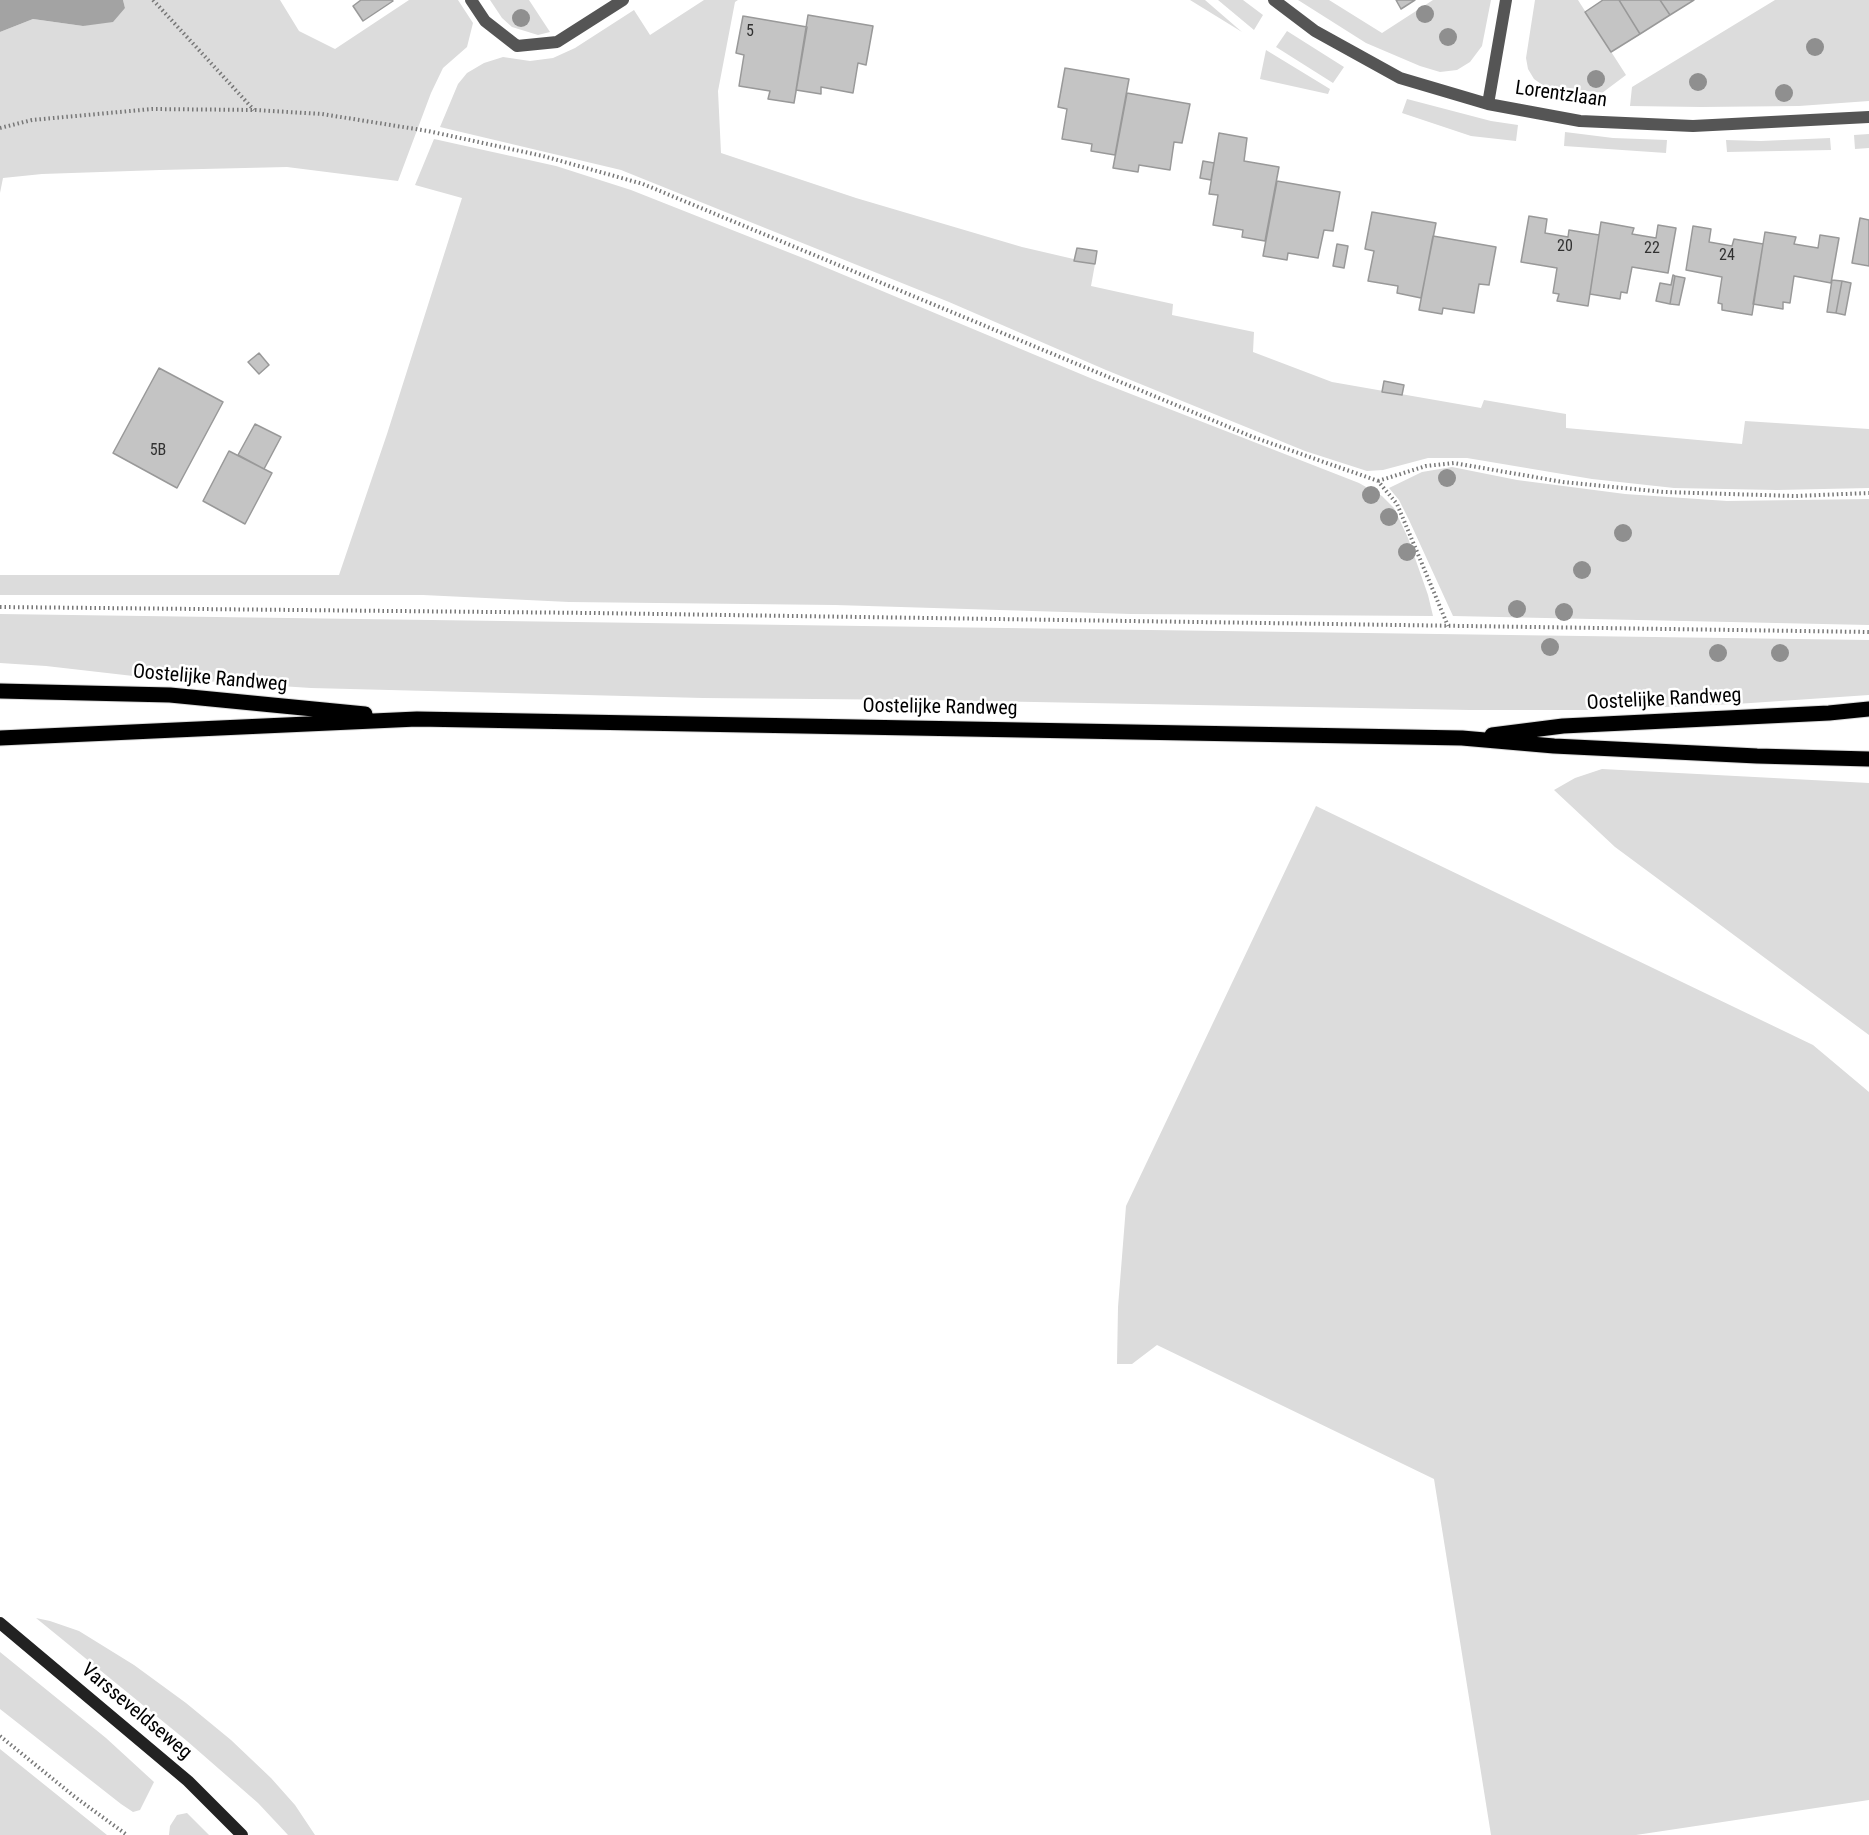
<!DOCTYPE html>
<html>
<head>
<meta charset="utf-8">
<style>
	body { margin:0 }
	canvas { display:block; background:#fff }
</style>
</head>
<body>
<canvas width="1869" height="1835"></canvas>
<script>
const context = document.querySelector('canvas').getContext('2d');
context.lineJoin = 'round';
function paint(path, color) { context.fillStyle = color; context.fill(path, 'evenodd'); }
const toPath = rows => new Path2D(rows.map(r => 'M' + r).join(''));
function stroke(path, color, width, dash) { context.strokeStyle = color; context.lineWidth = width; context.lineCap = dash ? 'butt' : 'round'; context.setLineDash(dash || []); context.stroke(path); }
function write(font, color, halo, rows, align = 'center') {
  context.font = font + ' "Roboto Condensed",sans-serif'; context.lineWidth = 5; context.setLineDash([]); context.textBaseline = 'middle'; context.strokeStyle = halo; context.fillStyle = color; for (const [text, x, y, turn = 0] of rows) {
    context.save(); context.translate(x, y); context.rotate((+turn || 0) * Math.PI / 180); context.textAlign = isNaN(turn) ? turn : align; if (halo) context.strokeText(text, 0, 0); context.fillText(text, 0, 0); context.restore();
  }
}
paint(toPath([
	[123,0,280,0,299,31,335,49,409,0,458,0,473,23,467,47,443,68,431,93,398,181,287,167,160,170,42,174,3,178,0,193,0,32,33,19,83,26,125,8],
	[490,0,529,0,550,32,538,35,512,27,502,18],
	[704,0,738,0,735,2,718,91,721,153,856,198,1022,247,1095,264,1091,286,1173,304,1172,315,1254,332,1253,352,1332,382,1481,408,1484,400,1566,414,1566,428,1742,444,1745,421,1869,429,1869,488,1777,490,1674,488,1592,479,1467,458,1428,458,1383,470,1367,471,1305,451,1106,370,949,302,621,170,440,127,458,84,467,73,484,63,503,57,530,61,553,58,575,48,634,10,650,35],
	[1190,0,1205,0,1242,32],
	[1218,0,1243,0,1263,15,1254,30],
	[1298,0,1329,0,1382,33,1433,0,1491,0,1482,46,1470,62,1457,70,1440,72,1420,66,1366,43],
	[1535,0,1578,0,1626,75,1602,93,1544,86,1534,79,1528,69,1526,58],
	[1775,0,1869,0,1869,101,1799,106,1701,107,1630,106,1632,87],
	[1287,31,1344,67,1333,83,1276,47],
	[1266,50,1330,89,1328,94,1260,79],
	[1407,99,1491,121,1518,125,1516,141,1471,136,1402,113],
	[1565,132,1613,138,1667,140,1666,153,1564,146],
	[1869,134,1869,148,1855,149,1854,135],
	[1830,138,1831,150,1727,152,1726,140,1761,141],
	[434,139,556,166,631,190,808,260,1095,380,1359,483,1382,496,1394,508,1408,538,1428,595,1433,616,1131,614,835,605,569,602,423,595,0,595,0,575,339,575,387,434,462,198,415,185],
	[1452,467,1517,480,1625,494,1727,501,1869,499,1869,625,1453,616,1409,520,1399,500,1389,488,1422,472],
	[0,614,1869,640,1869,695,1736,704,1595,710,1470,710,926,700,703,698,311,688,142,677,46,666,0,663],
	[1602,769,1869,783,1869,1035,1615,847,1554,790,1575,778],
	[1316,806,1813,1045,1869,1092,1869,1800,1636,1835,1491,1835,1434,1479,1157,1345,1132,1364,1117,1364,1118,1307,1126,1206],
	[36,1618,50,1621,79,1631,134,1665,186,1703,231,1740,271,1778,295,1805,315,1835,288,1835,258,1803,187,1741],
	[0,1652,106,1738,154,1782,140,1810,133,1812,121,1804,0,1709],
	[0,1749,107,1835,0,1835],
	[187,1813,209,1835,169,1835,170,1826,177,1815]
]), '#dcdcdc');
paint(toPath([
	[0,0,123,0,125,8,113,22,83,26,33,19,0,32]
]), '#a3a3a3');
const building = toPath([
	[361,0,392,0,393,1,363,21,353,6,361,0],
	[1396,0,1415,0,1401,9,1396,0],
	[1603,0,1619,0,1640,34,1611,52,1585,12,1603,0],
	[1619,0,1660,0,1670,15,1640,34,1619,0],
	[1660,0,1694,0,1670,15,1660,0],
	[808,15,873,26,866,65,858,63,853,93,821,87,821,94,796,90,808,15],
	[743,16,807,27,794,103,768,99,770,91,739,86,744,55,736,53,743,16],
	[1065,68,1129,79,1115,155,1091,151,1092,144,1062,139,1067,109,1058,107,1065,68],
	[1127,93,1190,104,1182,143,1174,142,1170,170,1139,165,1138,172,1113,168,1127,93],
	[1219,133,1247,138,1244,161,1279,167,1265,241,1242,237,1243,230,1213,225,1218,195,1209,194,1219,133],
	[1203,161,1214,163,1211,180,1200,178,1203,161],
	[1277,181,1340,192,1333,231,1324,230,1318,258,1288,253,1287,260,1263,256,1277,181],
	[1372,212,1436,223,1421,298,1397,293,1398,286,1368,281,1374,251,1365,249,1372,212],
	[1529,216,1547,219,1545,233,1568,237,1569,230,1599,235,1588,306,1557,301,1559,294,1553,293,1557,268,1521,262,1529,216],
	[1860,218,1869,220,1869,266,1852,263,1860,218],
	[1601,222,1634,228,1632,234,1656,238,1658,225,1676,228,1668,273,1632,267,1627,293,1621,292,1620,299,1590,294,1601,222],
	[1693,226,1711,229,1709,242,1732,246,1734,239,1763,244,1752,315,1722,310,1722,304,1718,303,1722,277,1686,270,1693,226],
	[1765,232,1796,237,1794,244,1818,248,1820,235,1839,238,1831,283,1794,276,1790,303,1783,302,1783,309,1753,304,1765,232],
	[1433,236,1496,247,1489,285,1479,284,1474,313,1443,308,1442,314,1419,310,1433,236],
	[1337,244,1348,246,1344,268,1333,266,1337,244],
	[1077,248,1097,251,1095,264,1074,261,1077,248],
	[1673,275,1675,276,1670,304,1656,301,1660,283,1671,285,1673,275],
	[1675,276,1685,278,1679,305,1670,304,1675,276],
	[1832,280,1842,281,1836,313,1827,312,1832,280],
	[1842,281,1851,283,1845,315,1836,313,1842,281],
	[259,353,269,365,259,374,248,362,259,353],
	[159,368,223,402,177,488,113,453,159,368],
	[1384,381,1404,385,1402,395,1382,392,1384,381],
	[255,424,281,437,264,469,238,455,255,424],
	[229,451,272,473,245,524,203,501,229,451]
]);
paint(building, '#c4c4c4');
stroke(building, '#999', 1.5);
const primary = toPath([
	[0,691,170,695,365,714],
	[1492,735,1563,726,1829,713,1869,709],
	[0,738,417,719,1462,738,1554,746,1757,756,1869,759]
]);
stroke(primary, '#dbdbdb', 17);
stroke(toPath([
	[153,0,254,110],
	[0,128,32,120,152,109,255,110,322,114,428,131,543,156,643,184,1253,437,1378,481,1397,504,1448,626],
	[1378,481,1426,466,1454,463,1563,482,1664,492,1795,496,1869,493],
	[0,607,592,613,1869,632],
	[0,1736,75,1797,127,1835]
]), '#777', 4, [1.5, 3]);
stroke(toPath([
	[471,0,485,21,517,46,557,42,623,0],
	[1274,0,1315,31,1400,78,1488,104,1580,121,1693,126,1869,117],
	[1488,104,1506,0]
]), '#555', 12);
stroke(toPath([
	[0,1623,188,1781,242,1835]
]), '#222', 12);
stroke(primary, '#000', 15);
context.fillStyle = '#8f8f8f';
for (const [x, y] of [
	[1425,14],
	[521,18],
	[1448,37],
	[1815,47],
	[1596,79],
	[1698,82],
	[1784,93],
	[1447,478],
	[1371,495],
	[1389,517],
	[1623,533],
	[1407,552],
	[1582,570],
	[1517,609],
	[1564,612],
	[1550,647],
	[1718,653],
	[1780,653]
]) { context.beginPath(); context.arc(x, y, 9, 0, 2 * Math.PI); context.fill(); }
write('16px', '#313131', null, [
	["5",750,32],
	["20",1565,247],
	["22",1652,249],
	["24",1727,256],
	["5B",158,451]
]);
write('20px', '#000', '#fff', [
	["Lorentzlaan",1561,95,8],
	["Oostelijke Randweg",210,679,5],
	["Oostelijke Randweg",1664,700,-3],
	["Oostelijke Randweg",940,708,1],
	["Varsseveldseweg",136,1712,40]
]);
</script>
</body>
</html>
